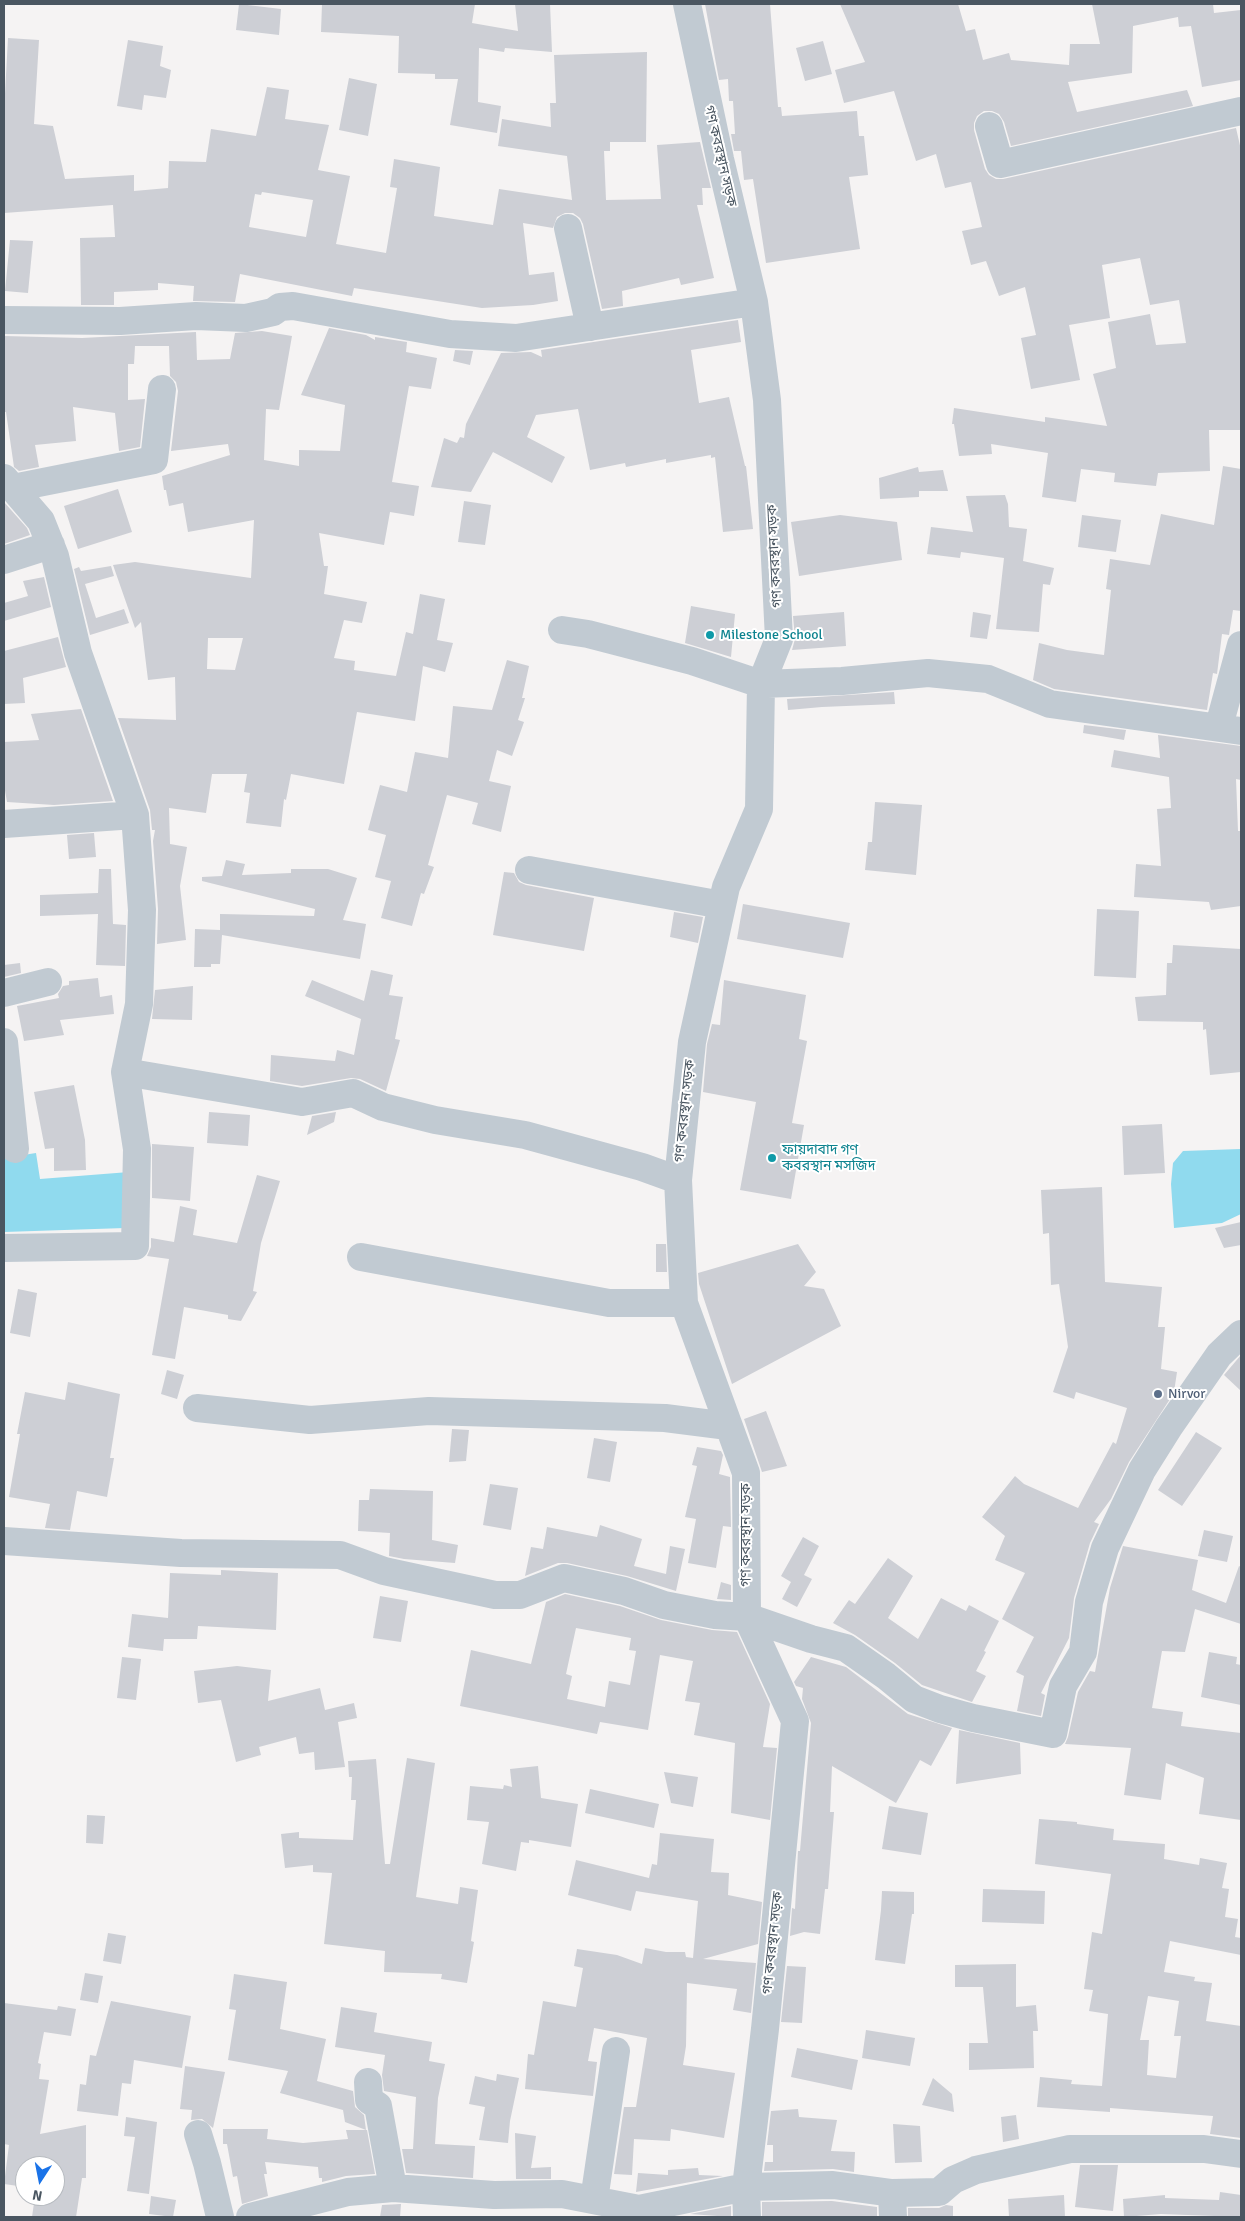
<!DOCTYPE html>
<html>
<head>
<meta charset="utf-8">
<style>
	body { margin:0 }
	#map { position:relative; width:1245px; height:2221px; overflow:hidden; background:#f5f3f3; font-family:Signika,sans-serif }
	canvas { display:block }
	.frame { position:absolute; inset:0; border:5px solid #4a5661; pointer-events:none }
	.north { position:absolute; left:15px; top:2156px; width:50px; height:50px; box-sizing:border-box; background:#fff; border:1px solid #b7bbc0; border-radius:50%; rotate:191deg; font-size:14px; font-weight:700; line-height:20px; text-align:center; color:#4a5661 }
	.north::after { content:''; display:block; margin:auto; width:18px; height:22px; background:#1a73e8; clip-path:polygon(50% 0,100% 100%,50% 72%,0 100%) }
</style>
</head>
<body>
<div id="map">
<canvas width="1245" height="2221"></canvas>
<div class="frame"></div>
<div class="north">N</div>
</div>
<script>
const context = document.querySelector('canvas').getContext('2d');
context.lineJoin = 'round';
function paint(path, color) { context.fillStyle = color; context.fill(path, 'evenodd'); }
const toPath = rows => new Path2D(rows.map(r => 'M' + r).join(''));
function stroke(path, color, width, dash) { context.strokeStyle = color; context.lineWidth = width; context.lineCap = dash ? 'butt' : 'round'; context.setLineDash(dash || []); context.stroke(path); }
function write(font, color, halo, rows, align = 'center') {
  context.font = font + ' Signika,"Noto Sans Bengali",sans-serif'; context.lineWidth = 4; context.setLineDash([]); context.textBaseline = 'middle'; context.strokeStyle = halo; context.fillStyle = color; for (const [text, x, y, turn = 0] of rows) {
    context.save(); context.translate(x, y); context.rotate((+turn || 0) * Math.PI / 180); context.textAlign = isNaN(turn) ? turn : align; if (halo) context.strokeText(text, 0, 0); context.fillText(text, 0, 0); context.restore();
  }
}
paint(toPath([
	[1241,1149,1241,1214,1222,1223,1174,1228,1171,1184,1173,1163,1183,1151],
	[36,1153,40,1179,129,1172,125,1228,4,1232,4,1158]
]), '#90daee');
paint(toPath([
	[239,4,281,9,279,35,236,30],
	[322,4,475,4,472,23,518,31,515,4,550,4,552,52,505,48,504,52,479,48,478,102,501,106,497,133,450,125,458,79,435,79,435,74,398,73,399,36,321,32],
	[705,4,770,4,778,107,781,107,782,116,857,111,859,136,864,136,868,175,849,177,860,249,766,263,753,179,744,180,741,151,734,151,731,134,735,134,733,101,729,101,728,79,719,80],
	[840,4,958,4,966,31,975,29,983,60,1009,53,1011,60,1069,65,1070,44,1100,44,1092,4,1213,4,1214,13,1241,10,1241,80,1202,87,1191,26,1179,27,1178,17,1133,26,1132,73,1068,82,1077,112,1187,90,1193,106,1011,146,1004,122,999,114,992,111,984,111,977,116,974,123,974,130,985,169,989,175,996,179,1003,179,1236,128,1241,150,1241,430,1209,430,1210,471,1158,473,1156,486,1114,482,1115,473,1081,469,1076,502,1042,497,1048,453,991,444,992,454,959,456,954,424,952,424,954,408,1045,422,1045,417,1107,426,1093,374,1116,368,1108,322,1150,314,1156,345,1186,343,1179,300,1150,305,1140,258,1102,265,1110,318,1069,325,1080,380,1031,389,1021,338,1036,335,1025,287,999,296,986,261,971,265,962,231,982,227,971,182,945,188,936,154,916,161,894,91,844,103,835,70,865,62],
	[8,38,39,40,34,124,53,126,65,179,134,175,134,191,168,188,169,161,206,162,211,129,256,136,267,87,289,90,285,119,329,125,318,170,350,176,336,244,386,253,397,188,390,187,394,159,440,167,434,216,493,225,499,189,572,200,567,156,498,146,502,119,551,127,550,103,556,103,554,55,647,52,646,142,610,142,610,151,604,151,606,200,661,199,657,145,700,142,711,188,702,188,703,205,697,205,714,278,681,285,679,278,622,291,623,306,602,309,583,224,580,218,573,213,565,213,557,217,553,228,523,223,529,275,554,272,558,301,533,305,482,308,354,288,352,296,240,274,235,302,193,301,194,286,158,283,158,290,114,292,114,305,81,305,80,238,115,237,113,205,4,213,4,112],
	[262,192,313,200,306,237,249,227,255,194,261,195],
	[128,40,163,46,160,66,171,70,166,98,144,95,142,110,117,106],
	[823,41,832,74,805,81,796,48],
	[349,78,377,84,368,136,339,130],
	[10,240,33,241,28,293,5,291],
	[738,320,741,342,691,350,699,403,729,397,745,466,746,466,753,529,723,532,715,457,711,458,711,455,666,463,666,459,626,467,625,463,590,470,578,409,536,415,527,437,565,457,552,483,493,452,471,492,431,487,444,438,457,443,460,437,464,438,466,424,501,353,531,352,542,357,541,350],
	[329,328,366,335,375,340,375,337,407,342,406,352,437,358,431,389,409,386,392,482,419,486,414,516,390,512,384,545,319,533,324,566,328,566,324,594,367,602,362,623,344,620,334,658,355,661,354,670,396,676,406,632,413,634,420,594,445,599,437,640,453,643,445,672,423,666,415,721,357,712,344,784,291,774,286,800,284,799,281,827,246,823,250,793,244,792,247,774,212,774,206,813,169,808,170,844,187,847,180,886,186,940,157,944,158,909,153,841,155,830,152,830,150,810,118,718,176,720,175,677,148,680,141,622,135,628,113,565,135,562,251,578,254,520,188,532,183,503,169,506,166,490,164,490,162,476,230,455,228,444,171,451,178,391,176,382,170,376,169,346,135,346,134,364,128,364,128,400,145,399,140,447,119,451,115,413,73,407,76,441,35,445,39,467,19,471,14,467,6,412,4,412,4,336,82,338,196,332,197,360,230,359,235,333,262,331,292,336,279,410,266,409,264,460,299,466,299,450,340,451,345,405,301,395],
	[208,638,243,638,235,670,207,669],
	[455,350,473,351,470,365,453,361],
	[1223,466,1241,469,1241,611,1233,610,1229,635,1222,634,1217,674,1213,673,1207,710,1054,689,1033,680,1039,643,1067,650,1104,655,1111,590,1106,589,1110,559,1150,565,1161,514,1214,525],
	[918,467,919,472,943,470,948,491,919,491,919,497,880,499,879,478],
	[118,489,132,532,78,549,64,506],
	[1005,495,1008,504,1009,527,1027,529,1023,561,1054,568,1050,585,1043,584,1039,632,996,629,1004,558,961,552,960,558,927,554,931,527,973,532,966,496],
	[464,501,491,505,485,545,458,542],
	[4,502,27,528,30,535,4,544],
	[840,515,897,522,902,560,799,576,791,522],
	[1082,515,1121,520,1116,552,1078,547],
	[111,566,114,576,85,584,96,618,124,609,129,623,90,635,74,569,79,567,81,571],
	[44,577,51,607,4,621,4,603,28,596,23,581],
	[691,606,735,614,731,657,685,643],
	[844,612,846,646,792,650,795,639,793,616],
	[973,612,991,615,987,639,970,637],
	[58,637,66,667,23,678,25,703,4,704,4,651],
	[507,660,529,666,522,698,525,698,518,720,524,722,512,756,497,750,489,781,511,786,501,832,472,824,478,803,447,795,428,865,434,867,424,894,421,893,412,926,381,918,391,881,375,877,386,835,368,830,380,785,407,792,415,752,448,758,453,706,492,710],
	[894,692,895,704,822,707,788,710,787,699],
	[81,709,113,801,54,805,7,802,4,785,4,742,39,740,31,714],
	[1084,725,1126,730,1124,740,1083,733],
	[1158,735,1241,746,1241,780,1236,779,1238,831,1241,831,1241,906,1211,910,1209,902,1134,897,1136,864,1161,866,1157,809,1171,808,1169,777,1111,767,1114,750,1160,758],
	[875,802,922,805,916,875,865,870,868,842,872,842],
	[94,833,96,857,69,859,67,835],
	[226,860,245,864,242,875,291,873,291,869,328,869,357,878,343,920,366,924,360,959,222,935,220,964,211,964,211,967,194,967,195,929,220,930,220,914,314,916,315,909,202,881,202,877,222,876],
	[99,869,111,869,113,924,126,925,125,966,96,965,98,914,40,916,40,895,98,893],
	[504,872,514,873,519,882,526,885,594,898,584,951,493,935],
	[743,904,850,923,843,958,737,939],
	[1097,909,1139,911,1136,978,1094,976],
	[674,912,703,917,698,943,670,937],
	[1173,945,1241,949,1241,1072,1210,1075,1206,1029,1203,1030,1203,1022,1138,1021,1135,997,1166,995,1167,963,1172,963],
	[20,963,21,973,4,977,4,965],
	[371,970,393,975,389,995,403,997,395,1039,400,1040,386,1091,360,1079,351,1078,302,1086,270,1081,271,1055,335,1061,337,1050,354,1055,361,1019,305,996,312,980,364,1001],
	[98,978,100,997,112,995,114,1014,60,1020,64,1035,24,1041,17,1006,59,998,58,994,63,986,69,985,69,981],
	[724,980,806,995,799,1039,807,1041,792,1123,804,1125,791,1199,740,1190,756,1102,703,1092,707,1044,712,1024,720,1025],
	[193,986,192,1020,152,1019,155,990],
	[74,1085,85,1140,86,1170,54,1171,54,1148,45,1149,34,1092],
	[209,1112,250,1115,248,1146,207,1143],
	[336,1112,334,1122,307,1135,312,1116],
	[1162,1124,1165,1173,1124,1175,1122,1126],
	[152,1144,194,1147,190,1201,152,1198],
	[257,1175,280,1181,261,1243,253,1291,257,1292,241,1321,228,1319,228,1315,184,1307,175,1359,152,1355,169,1259,147,1256,151,1247,151,1238,174,1242,180,1206,197,1210,193,1235,237,1243],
	[1102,1187,1105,1282,1162,1287,1158,1327,1165,1327,1161,1369,1177,1372,1174,1392,1172,1392,1170,1399,1129,1462,1111,1499,1094,1522,1099,1524,1090,1543,1074,1598,1069,1638,1041,1693,1045,1695,1041,1716,1017,1711,1024,1676,1016,1672,1034,1637,1002,1619,1025,1573,995,1560,1005,1536,982,1517,1015,1476,1024,1484,1078,1508,1113,1442,1116,1444,1127,1408,1076,1392,1074,1399,1053,1392,1068,1347,1059,1284,1051,1285,1049,1233,1043,1234,1041,1190],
	[1241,1222,1241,1245,1224,1248,1215,1228],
	[656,1244,666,1244,667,1272,656,1272],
	[798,1244,816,1272,804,1286,824,1289,841,1326,732,1384,699,1284,698,1273],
	[18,1289,37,1293,30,1337,10,1333],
	[1241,1355,1241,1391,1224,1375],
	[167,1370,184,1375,177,1399,161,1394],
	[68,1382,120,1394,110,1458,114,1458,107,1497,77,1491,70,1530,45,1528,50,1504,9,1497,20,1434,17,1434,25,1392,65,1400],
	[766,1411,787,1466,762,1472,744,1419],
	[452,1429,469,1430,466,1461,449,1462],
	[1196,1432,1222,1448,1182,1506,1158,1490],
	[594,1438,617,1442,610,1482,587,1478],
	[697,1447,721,1451,723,1455,719,1474,730,1477,731,1527,723,1526,716,1568,688,1563,696,1519,685,1517,697,1466,692,1465],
	[490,1484,518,1488,511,1530,483,1525],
	[370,1489,433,1491,432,1540,458,1545,455,1563,404,1559,389,1556,390,1533,358,1531,359,1500,369,1500],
	[600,1525,642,1539,634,1566,666,1574,670,1546,685,1549,676,1591,627,1576,567,1563,558,1563,525,1576,531,1547,543,1549,547,1527,597,1537],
	[1204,1530,1233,1536,1227,1562,1198,1556],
	[803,1537,819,1546,804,1575,812,1579,797,1607,782,1599,791,1582,781,1576],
	[1123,1546,1198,1560,1192,1590,1226,1603,1239,1566,1241,1567,1241,1624,1195,1609,1185,1652,1162,1651,1152,1708,1183,1712,1181,1726,1241,1733,1241,1820,1199,1814,1204,1778,1166,1763,1161,1800,1124,1795,1131,1748,1065,1744,1068,1737,1078,1692,1090,1671,1095,1672,1110,1588],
	[888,1558,913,1576,888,1618,918,1639,941,1598,966,1611,969,1605,999,1621,984,1651,986,1652,976,1671,986,1676,972,1702,922,1685,895,1663,855,1635,833,1623,849,1600,855,1604],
	[221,1570,278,1573,276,1630,198,1626,197,1639,164,1639,163,1651,128,1647,132,1614,168,1618,170,1573,221,1575],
	[721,1582,731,1585,731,1600,717,1599],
	[565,1594,620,1606,661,1620,712,1630,737,1632,770,1704,763,1747,777,1748,770,1820,731,1813,735,1743,694,1735,700,1703,685,1701,693,1661,660,1655,648,1730,600,1722,597,1734,460,1706,471,1650,531,1664,546,1602],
	[576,1628,631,1638,629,1650,636,1651,630,1685,609,1681,605,1707,567,1699,572,1676,566,1674],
	[380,1596,408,1601,401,1642,373,1638],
	[1209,1652,1237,1657,1236,1664,1241,1665,1241,1705,1201,1697],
	[122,1657,141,1659,136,1700,117,1698],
	[811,1657,846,1667,908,1714,952,1728,931,1766,920,1760,896,1803,832,1766,830,1812,834,1812,828,1889,825,1889,820,1934,804,1932,790,1936,792,1908,795,1909,798,1851,800,1851,811,1723,802,1699,803,1688,796,1686,794,1682],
	[237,1666,271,1670,268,1701,320,1688,325,1710,354,1703,357,1718,338,1722,345,1767,315,1770,314,1752,299,1754,296,1737,259,1747,261,1755,236,1762,221,1700,198,1703,194,1671],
	[959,1730,1020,1743,1021,1774,956,1784],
	[407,1758,435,1763,416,1897,458,1904,460,1887,478,1890,471,1941,474,1942,467,1983,441,1979,442,1974,384,1972,385,1951,324,1944,332,1873,313,1872,313,1865,285,1868,281,1834,299,1832,299,1838,353,1840,356,1800,351,1800,352,1777,349,1777,348,1761,376,1759,385,1864,390,1864],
	[538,1766,541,1798,578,1804,571,1847,529,1840,529,1843,521,1842,516,1871,482,1864,489,1822,467,1820,470,1786,503,1789,504,1785,512,1787,510,1769],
	[664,1772,698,1777,693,1807,671,1803],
	[590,1789,659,1804,654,1828,585,1813],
	[889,1806,928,1813,921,1855,882,1849],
	[87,1815,105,1816,103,1844,86,1843],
	[1039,1819,1077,1822,1077,1824,1114,1829,1113,1840,1165,1844,1164,1859,1199,1865,1200,1858,1227,1863,1222,1888,1229,1889,1225,1917,1238,1919,1235,1937,1241,1938,1241,1955,1170,1941,1164,1972,1195,1977,1194,1981,1212,1983,1206,2021,1241,2026,1241,2138,1210,2134,1213,2116,1110,2108,1110,2112,1037,2107,1040,2077,1072,2080,1071,2084,1102,2086,1108,2014,1089,2011,1093,1990,1084,1989,1092,1932,1102,1934,1111,1874,1035,1864],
	[1148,1996,1179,2001,1174,2036,1181,2036,1176,2078,1147,2075,1149,2040,1140,2040],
	[660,1833,714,1839,711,1872,729,1873,728,1895,762,1902,758,1944,703,1959,756,1963,751,2013,733,2010,737,1989,687,1983,686,2046,683,2065,735,2073,724,2138,671,2129,670,2141,634,2139,632,2175,614,2174,624,2107,636,2107,647,2038,594,2028,588,2061,597,2062,593,2096,525,2089,528,2054,534,2055,543,2001,576,2007,583,1968,574,1966,577,1949,617,1955,642,1964,645,1948,666,1952,685,1952,686,1957,693,1958,698,1901,636,1891,631,1911,568,1895,576,1860,649,1878,652,1864,657,1865],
	[983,1889,1045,1891,1044,1924,982,1922],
	[882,1891,914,1892,914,1914,912,1914,905,1964,875,1960,881,1910],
	[108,1933,126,1936,121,1964,103,1961],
	[1016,1964,1016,2007,1036,2005,1038,2031,1033,2031,1034,2068,969,2070,969,2043,988,2043,983,1987,955,1987,955,1965],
	[787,1966,806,1967,802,2023,781,2022],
	[85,1973,103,1976,98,2003,80,2000],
	[234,1974,287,1982,280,2029,326,2039,317,2081,353,2091,355,2107,364,2115,366,2130,345,2122,343,2110,280,2093,288,2071,228,2060,236,2010,229,2009],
	[111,2001,191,2016,182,2068,134,2060,131,2084,122,2083,118,2116,77,2111,80,2084,86,2085,90,2055,96,2056],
	[4,2003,57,2010,58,2006,76,2009,71,2036,44,2032,38,2063,41,2064,39,2079,49,2080,40,2134,86,2125,86,2178,82,2178,76,2217,32,2217,35,2196,55,2196,55,2166,25,2166,25,2187,4,2184,9,2145,4,2144],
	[341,2007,377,2013,374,2032,432,2042,429,2061,445,2064,438,2098,435,2144,475,2146,473,2178,406,2173,402,2149,413,2149,416,2097,384,2091,382,2075,385,2055,335,2047],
	[866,2030,915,2038,910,2066,862,2058],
	[797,2048,858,2060,852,2090,791,2077],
	[185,2066,225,2072,213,2128,202,2119,191,2120,192,2110,180,2109],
	[497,2074,519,2078,510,2121,508,2143,479,2140,485,2107,469,2104,475,2076,496,2081],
	[933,2078,952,2094,954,2112,922,2105],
	[798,2109,799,2117,837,2120,831,2151,855,2152,854,2172,833,2169,764,2171,765,2162,773,2162,773,2145,767,2145,771,2111],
	[1016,2115,1019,2139,1003,2142,1001,2117],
	[126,2117,157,2122,149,2194,127,2191,135,2137,124,2136],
	[893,2124,920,2126,922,2162,895,2163],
	[223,2129,268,2129,267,2139,303,2143,348,2139,346,2130,367,2130,375,2174,346,2176,322,2182,322,2178,319,2178,318,2167,265,2162,267,2174,264,2174,268,2196,242,2204,237,2176,233,2177,227,2144,223,2144],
	[515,2133,536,2136,531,2168,551,2167,551,2179,516,2179],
	[1080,2165,1118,2165,1113,2211,1075,2207],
	[698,2168,699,2175,723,2176,636,2192,638,2173,668,2175,668,2170],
	[1220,2192,1241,2195,1241,2217,1161,2214,1124,2217,1123,2199,1165,2195,1165,2198,1219,2200],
	[1064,2195,1065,2217,1009,2217,1008,2199],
	[151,2196,176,2200,173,2217,149,2214],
	[832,2201,877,2207,877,2217,762,2217,762,2202],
	[401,2204,400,2217,380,2217,382,2205],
	[946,2205,953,2206,953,2217,908,2217,908,2208,939,2208],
	[731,2206,731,2217,690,2214]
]), '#cdcfd5');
stroke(toPath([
	[687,4,720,159,754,302,767,400,779,639,761,684,759,809,726,887,692,1042,678,1180,684,1303,746,1473,747,1617,795,1721,765,2029,746,2187,747,2217],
	[989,126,1000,164,1241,111],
	[568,228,590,327],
	[4,320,120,321,196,316,246,318,273,312,280,307,293,306,450,334,516,338,754,302],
	[4,478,41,521,55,556,78,653,135,815,4,824],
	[13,488,154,460,162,389],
	[4,560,51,545],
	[562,630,588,634,692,661,761,684,842,681,928,673,988,679,1050,704,1241,731],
	[1219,726,1241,645],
	[135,815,142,910,139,1004,125,1072,302,1102,353,1093,383,1107,435,1120,525,1135,642,1167,678,1180],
	[529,870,722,905],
	[4,993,48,982],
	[4,1042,15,1149],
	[4,1248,135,1246,137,1149,125,1072],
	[361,1257,609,1303,684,1303],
	[197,1408,310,1420,429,1411,665,1418,728,1426],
	[4,1541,181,1553,340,1555,384,1571,495,1595,520,1595,564,1578,624,1591,664,1605,715,1615,747,1617,811,1639,846,1648,886,1676,914,1699,940,1709,973,1718,1053,1734,1063,1686,1083,1652,1089,1602,1105,1548,1142,1470,1169,1427,1219,1355,1241,1334],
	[368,2082,369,2100,378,2106,393,2188],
	[198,2134,207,2163,220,2217],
	[892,2193,893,2217],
	[594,2200,616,2051],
	[250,2217,348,2192,393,2188,494,2195,562,2194,639,2209,746,2187,833,2185,892,2193,939,2192,953,2180,976,2170,1070,2149,1204,2149,1241,2154]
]), '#c1cad2', 28);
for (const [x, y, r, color] of [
	[710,635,5,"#0f9aa8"],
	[772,1158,5,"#0f9aa8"],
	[1158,1394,5,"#5c6f8a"]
]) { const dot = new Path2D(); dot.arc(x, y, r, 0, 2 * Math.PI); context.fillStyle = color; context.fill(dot); stroke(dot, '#fff', 2); }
write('14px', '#4a5661', '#fff', [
	["গণ কবরস্থান সড়ক",720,156,77],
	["গণ কবরস্থান সড়ক",775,556,-93],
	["গণ কবরস্থান সড়ক",685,1111,-84],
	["গণ কবরস্থান সড়ক",746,1535,-90],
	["গণ কবরস্থান সড়ক",773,1943,-84]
]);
write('14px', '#0d838f', '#fff', [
	["Milestone School",720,635],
	["ফায়দাবাদ গণ",782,1150],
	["কবরস্থান মসজিদ",782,1166]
], 'left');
write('14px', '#4e5e75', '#fff', [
	["Nirvor",1168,1394]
], 'left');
</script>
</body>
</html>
